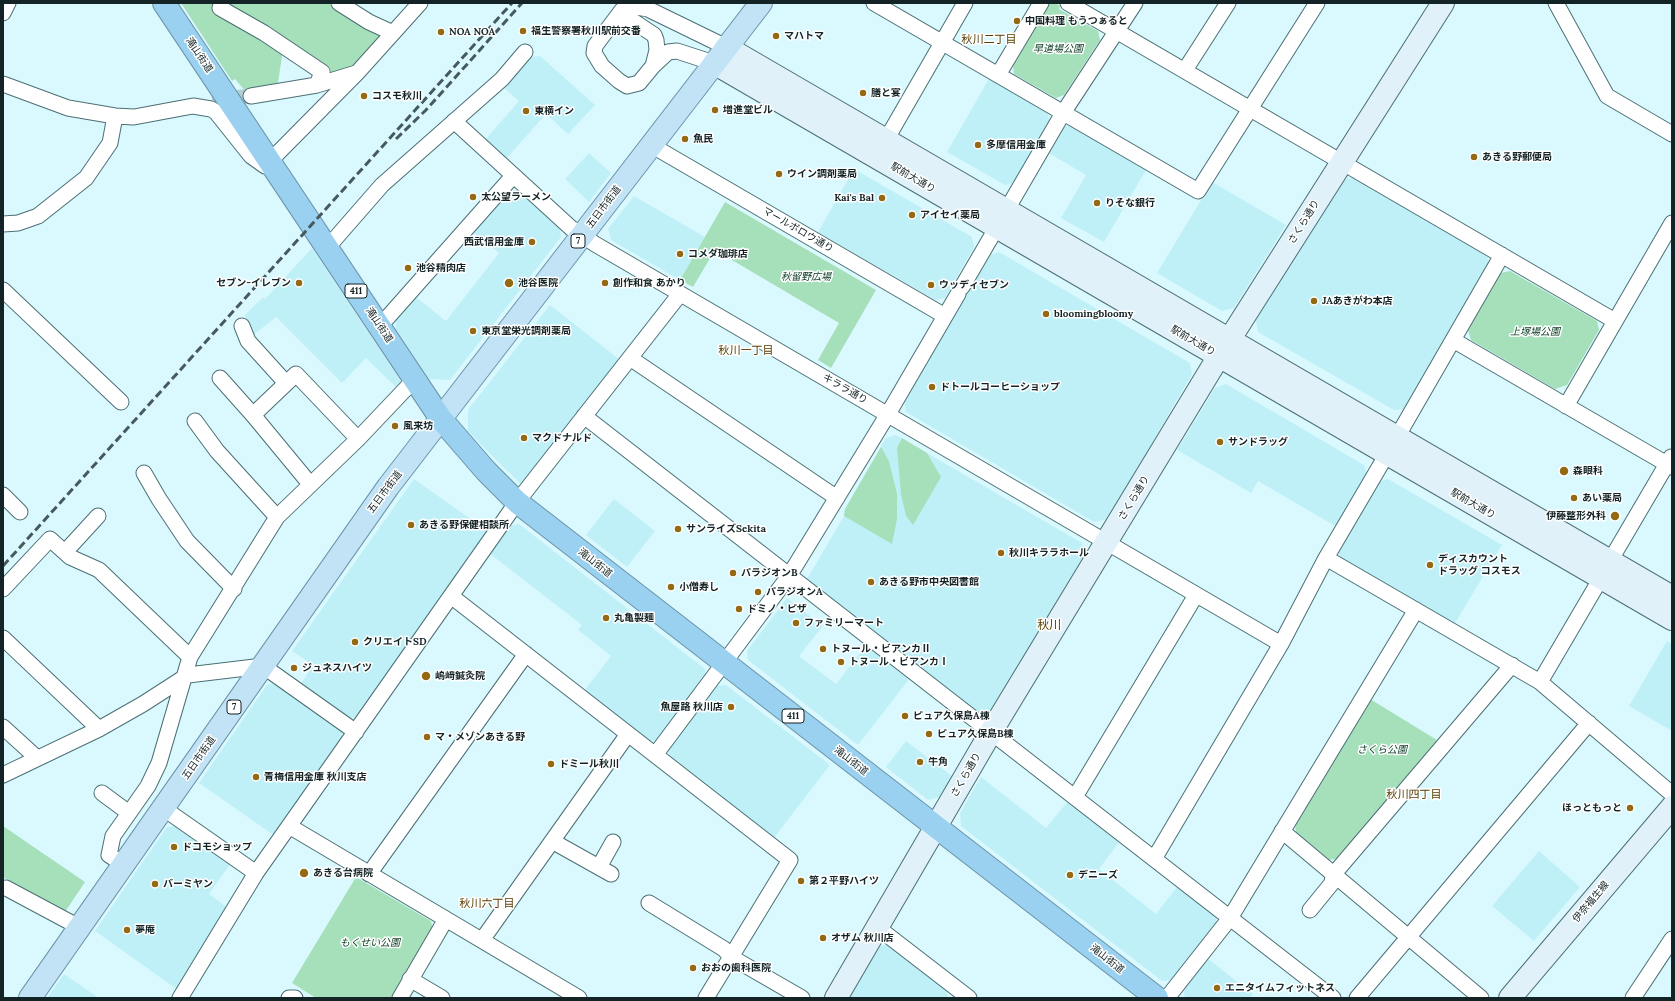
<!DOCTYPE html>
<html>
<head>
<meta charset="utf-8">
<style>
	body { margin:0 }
	#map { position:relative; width:1675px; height:1001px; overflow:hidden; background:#daf9fe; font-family:Lora,serif }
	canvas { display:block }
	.frame { position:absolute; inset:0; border:4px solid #142325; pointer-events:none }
</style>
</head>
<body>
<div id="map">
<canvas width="1675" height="1001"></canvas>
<div class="frame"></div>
</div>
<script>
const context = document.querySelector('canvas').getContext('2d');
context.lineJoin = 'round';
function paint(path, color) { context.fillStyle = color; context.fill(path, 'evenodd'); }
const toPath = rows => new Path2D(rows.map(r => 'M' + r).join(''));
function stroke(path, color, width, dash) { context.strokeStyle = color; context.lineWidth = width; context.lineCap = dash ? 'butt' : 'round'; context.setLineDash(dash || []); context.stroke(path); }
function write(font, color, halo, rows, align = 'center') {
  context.font = font + ' Lora,"Noto Sans JP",serif'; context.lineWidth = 3; context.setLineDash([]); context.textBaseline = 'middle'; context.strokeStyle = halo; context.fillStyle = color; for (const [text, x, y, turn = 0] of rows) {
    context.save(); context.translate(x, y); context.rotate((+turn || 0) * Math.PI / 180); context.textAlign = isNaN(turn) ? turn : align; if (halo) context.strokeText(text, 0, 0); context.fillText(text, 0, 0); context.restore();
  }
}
paint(toPath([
	[540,56,595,105,568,134,546,114,505,160,484,141,519,101,503,87,530,57],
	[990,77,1047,111,1050,122,1015,183,1005,185,947,152],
	[1071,125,1146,170,1104,242,1061,218,1086,175,1047,152,1061,127],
	[589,153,611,173,589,202,565,179],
	[854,169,972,237,974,247,945,298,935,300,818,232],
	[1355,177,1487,254,1489,264,1405,409,1394,410,1258,332,1256,320,1345,179],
	[1212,182,1286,225,1234,308,1222,311,1157,273],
	[519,190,560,227,561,237,450,380,429,379,396,329,396,319,416,297,446,321,499,253,473,232,509,191],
	[634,196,705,237,680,280,611,240,608,229],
	[312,248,402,383,399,390,366,358,342,383,276,317,251,337,245,315,263,297,265,299],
	[999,252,1190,363,1192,374,1108,519,1094,522,906,412,904,401,989,255],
	[550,305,620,360,522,485,487,451,468,431,468,410],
	[1226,384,1364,465,1367,474,1337,527,1258,481,1251,493,1177,450,1215,388],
	[896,435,1082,543,1085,555,990,715,980,717,807,582,807,579,844,516,845,509,886,438],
	[414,479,489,532,359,716,348,719,300,685,313,665,292,651],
	[1388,479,1502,545,1454,625,1341,560,1338,550,1378,482],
	[614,499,655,531,627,567,586,535],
	[519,524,705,669,705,680,659,740,649,742,584,691,611,656,578,630,582,625,489,553,509,526],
	[787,598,823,626,799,656,836,684,867,644,910,678,858,745,748,660,747,651],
	[1667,641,1672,644,1672,731,1629,706],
	[277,683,341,728,343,739,275,836,199,783,267,685],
	[726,685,830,765,773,839,670,758,668,748,716,686],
	[906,741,953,777,941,797,928,800,886,767],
	[981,777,1046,828,1069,800,1120,841,1099,869,1156,914,1178,886,1216,915,1217,926,1174,980,1162,981,961,826,960,813],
	[178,826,231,863,209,894,228,908,178,990,95,931,167,827],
	[1539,851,1580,887,1534,941,1492,906],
	[890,944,946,988,948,998,849,998,880,946],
	[1207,958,1253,994,1250,998,1185,998,1183,989],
	[64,974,99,998,47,998]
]), '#bff0f7');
paint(toPath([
	[181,3,217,3,213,13,241,25,283,50,277,89,246,92,235,79,232,81],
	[226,3,328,3,362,23,385,33,354,67,335,76],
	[1047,3,1055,3,1060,6,1059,9,1098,31,1100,40,1064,95,1056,98,1014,74,1013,66,1043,15,1041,13],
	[725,202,876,290,831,368,818,360,839,323,793,296,715,250,693,287,680,280],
	[1510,271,1597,321,1599,330,1567,385,1555,389,1471,340,1468,330,1501,273],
	[902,438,927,453,941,477,913,525,906,516,901,494,897,448],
	[881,447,889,461,897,494,897,519,892,544,844,516,845,509],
	[1370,699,1437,740,1337,859,1327,860,1296,834,1295,824],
	[3,826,85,882,65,912,3,877],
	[356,877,431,921,433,929,391,998,316,998,292,983]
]), '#a6e0ba');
stroke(toPath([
	[212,100,251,96]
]), '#b2ced3', 15, [15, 8]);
const street = toPath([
	[222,3,220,8,264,33,322,72,317,85],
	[339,3,369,22,393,33],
	[874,3,1198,191,1317,3],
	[1068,3,1615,321],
	[1556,3,1607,96,1672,134],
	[3,13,8,3],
	[614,21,621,18,630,19,654,35,656,40,657,50,653,66],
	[714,63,677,51,668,52,653,66,639,83,627,86,619,81,602,66,594,53,595,46,622,10,631,6,648,9,726,47],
	[1185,70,1228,3],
	[998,75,1041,3],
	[3,84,68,108,115,116,134,117,193,106,211,109,216,112,251,156,265,166,357,73,420,3],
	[251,96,317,85,356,73],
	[454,121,571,228,595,244,1281,644],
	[886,140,965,3],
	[651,145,945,316],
	[1006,211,1063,113,1135,3],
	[3,224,18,223,38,216,86,178,110,143,115,116],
	[327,248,382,185,502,79,525,52],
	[962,287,997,227],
	[3,290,121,402],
	[242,326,248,341,286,383],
	[380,326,513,176],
	[1453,340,1672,467],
	[630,358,837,498],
	[220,378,253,415,310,484],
	[1566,406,1672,223],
	[253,415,296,374,358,439],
	[584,416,1333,998],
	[195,421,217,451,277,517],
	[1397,437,1502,255],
	[144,473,159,499,187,541,234,589],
	[3,495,20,512],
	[65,552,98,516],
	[1326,558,1540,682,1672,794],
	[1610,561,1671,457],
	[3,589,50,539,70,557,99,570,190,657],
	[451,596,790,860,706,998],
	[3,638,99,729],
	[1540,682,1601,578],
	[3,727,37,758],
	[655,755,789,576,888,414,958,294],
	[3,775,99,729,143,704,188,675,263,666,356,732],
	[102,793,129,813],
	[1075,797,1196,595],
	[163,808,256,873],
	[289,826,579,998],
	[1282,831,1481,998],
	[552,841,611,874],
	[1154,859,1281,644,1326,558,1387,454],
	[123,864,109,855,113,836,148,786,159,763,190,657,277,517,358,439,415,379],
	[599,867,613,842],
	[369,874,526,654],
	[6,888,79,927],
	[649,903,724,949,731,957,802,998],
	[1310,910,1332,883,1333,875,1512,665],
	[877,927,969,998],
	[482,940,628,734],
	[410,979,442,998],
	[180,998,256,873,517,502,680,294],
	[289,998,295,998],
	[400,998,446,919],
	[1167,998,1230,918,1416,610],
	[1357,998,1589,723],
	[1633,998,1672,939]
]);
const secondary = toPath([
	[726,47,1672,597],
	[714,63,1672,619],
	[836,998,991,732,1219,356,1443,3],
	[1510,998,1672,807]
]);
const primary = toPath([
	[30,998,388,487,761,3]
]);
const highway = toPath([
	[164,3,441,419,486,471,517,502,1157,998]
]);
stroke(street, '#4b6f74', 17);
stroke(secondary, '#4b6f74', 24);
stroke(primary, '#6b94a9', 24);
stroke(highway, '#6b94a9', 24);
stroke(street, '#fff', 15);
stroke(secondary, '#e1f1fa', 22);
stroke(primary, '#c2e3f6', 22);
stroke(highway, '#9ad1f0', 22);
stroke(toPath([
	[396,139,426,110,522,3],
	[3,566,512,3]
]), '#46595c', 3, [8, 4]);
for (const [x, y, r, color] of [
	[1017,21,4,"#946914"],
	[523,31,4,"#946914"],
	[441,32,4,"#946914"],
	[776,36,4,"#946914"],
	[863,93,4,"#946914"],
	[364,96,4,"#946914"],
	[715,110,4,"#946914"],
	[526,111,4,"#946914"],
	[685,139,4,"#946914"],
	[978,145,4,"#946914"],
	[1474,157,4,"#946914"],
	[779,174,4,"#946914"],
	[473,197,4,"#946914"],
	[882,198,4,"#946914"],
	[1097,203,4,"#946914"],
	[912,215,4,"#946914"],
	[532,242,4,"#946914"],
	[680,254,4,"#946914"],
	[408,268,4,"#946914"],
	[299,283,4,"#946914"],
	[509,283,5,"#946914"],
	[605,283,4,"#946914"],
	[931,285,4,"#946914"],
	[1314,301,4,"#946914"],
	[1046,314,4,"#946914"],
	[473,331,4,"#946914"],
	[932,387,4,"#946914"],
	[395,426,4,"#946914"],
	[524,438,4,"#946914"],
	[1220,442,4,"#946914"],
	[1564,471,5,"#946914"],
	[1574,498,4,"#946914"],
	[1615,516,5,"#946914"],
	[411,525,4,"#946914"],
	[678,529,4,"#946914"],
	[1001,553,4,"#946914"],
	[1430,565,4,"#946914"],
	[733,573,4,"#946914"],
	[871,582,4,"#946914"],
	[671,587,4,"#946914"],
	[758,592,4,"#946914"],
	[739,609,4,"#946914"],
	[606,618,4,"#946914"],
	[796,623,4,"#946914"],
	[355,642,4,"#946914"],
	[823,649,4,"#946914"],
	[841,662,4,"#946914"],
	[294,668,4,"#946914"],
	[426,676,5,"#946914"],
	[731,707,4,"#946914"],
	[905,716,4,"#946914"],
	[929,734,4,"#946914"],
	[427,737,4,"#946914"],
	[920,762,4,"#946914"],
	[551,764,4,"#946914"],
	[256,777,4,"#946914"],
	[1630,808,4,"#946914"],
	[174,847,4,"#946914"],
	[304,873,5,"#946914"],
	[1070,875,4,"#946914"],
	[801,881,4,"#946914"],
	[155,884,4,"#946914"],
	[127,930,4,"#946914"],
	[823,938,4,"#946914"],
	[693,968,4,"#946914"],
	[1217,988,4,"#946914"]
]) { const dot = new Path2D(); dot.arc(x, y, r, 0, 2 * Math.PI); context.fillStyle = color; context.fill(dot); stroke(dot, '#fff', 1.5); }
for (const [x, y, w] of [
	[578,241,14],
	[356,291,22],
	[234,707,14],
	[793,716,22]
]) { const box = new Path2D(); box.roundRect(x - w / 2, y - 7, w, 14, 3); context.fillStyle = '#fff'; context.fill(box); stroke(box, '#142325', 1); }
write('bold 9px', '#142325', null, [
	["7",578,241],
	["411",356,291],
	["7",234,707],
	["411",793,716]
]);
write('bold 10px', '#142325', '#fff', [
	["中国料理 もうつぁると",1025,21],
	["福生警察署秋川駅前交番",531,31],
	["NOA NOA",449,32],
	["マハトマ",784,36],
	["膳と宴",871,93],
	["コスモ秋川",372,96],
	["増進堂ビル",723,110],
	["東横イン",534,111],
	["魚民",693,139],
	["多摩信用金庫",986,145],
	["あきる野郵便局",1482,157],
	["ウイン調剤薬局",787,174],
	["太公望ラーメン",481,197],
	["Kai's Bal",874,198,"right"],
	["りそな銀行",1105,203],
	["アイセイ薬局",920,215],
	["西武信用金庫",524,242,"right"],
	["コメダ珈琲店",688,254],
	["池谷精肉店",416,268],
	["セブン-イレブン",291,283,"right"],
	["池谷医院",518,283],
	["創作和食 あかり",613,283],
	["ウッディセブン",939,285],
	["JAあきがわ本店",1322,301],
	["bloomingbloomy",1054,314],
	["東京堂栄光調剤薬局",481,331],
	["ドトールコーヒーショップ",940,387],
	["風来坊",403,426],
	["マクドナルド",532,438],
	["サンドラッグ",1228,442],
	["森眼科",1573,471],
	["あい薬局",1582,498],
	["伊藤整形外科",1606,516,"right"],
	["あきる野保健相談所",419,525],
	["サンライズSekita",686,529],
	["秋川キララホール",1009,553],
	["ディスカウント",1438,559],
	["ドラッグ コスモス",1438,571],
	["パラジオンB",741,573],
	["あきる野市中央図書館",879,582],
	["小僧寿し",679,587],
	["パラジオンA",766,592],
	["ドミノ・ピザ",747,609],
	["丸亀製麺",614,618],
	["ファミリーマート",804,623],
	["クリエイトSD",363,642],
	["トヌール・ビアンカⅡ",831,649],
	["トヌール・ビアンカⅠ",849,662],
	["ジュネスハイツ",302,668],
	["嶋﨑鍼灸院",435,676],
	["魚屋路 秋川店",723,707,"right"],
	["ピュア久保島A棟",913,716],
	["ピュア久保島B棟",937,734],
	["マ・メゾンあきる野",435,737],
	["牛角",928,762],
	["ドミール秋川",559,764],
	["青梅信用金庫 秋川支店",264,777],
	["ほっともっと",1622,808,"right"],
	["ドコモショップ",182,847],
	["あきる台病院",313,873],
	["デニーズ",1078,875],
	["第２平野ハイツ",809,881],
	["バーミヤン",163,884],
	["夢庵",135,930],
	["オザム 秋川店",831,938],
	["おおの歯科医院",701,968],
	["エニタイムフィットネス",1225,988]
], 'left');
write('italic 10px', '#093b21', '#fff', [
	["早道場公園",1058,49],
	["秋留野広場",806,277],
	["上塚場公園",1535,332],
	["さくら公園",1382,750],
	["もくせい公園",370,943]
]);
write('10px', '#142325', '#fff', [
	["滝山街道",199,55,56],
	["駅前大通り",913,178,30],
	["五日市街道",604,207,-53],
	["さくら通り",1304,222,-58],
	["マールボロウ通り",798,230,30],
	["滝山街道",379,325,56],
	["駅前大通り",1193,341,30],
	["キララ通り",845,389,30],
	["五日市街道",385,492,-53],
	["さくら通り",1134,498,-59],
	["駅前大通り",1473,504,30],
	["滝山街道",595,563,38],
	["五日市街道",199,758,-55],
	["滝山街道",851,761,38],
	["さくら通り",966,775,-60],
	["伊奈福生線",1591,902,-50],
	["滝山街道",1107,959,38]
]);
write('11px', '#5a3d00', '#fff', [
	["秋川二丁目",989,40],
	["秋川一丁目",746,351],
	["秋川四丁目",1414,795],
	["秋川六丁目",487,904]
]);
write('12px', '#5a3d00', '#fff', [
	["秋川",1049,626]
]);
</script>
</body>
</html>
